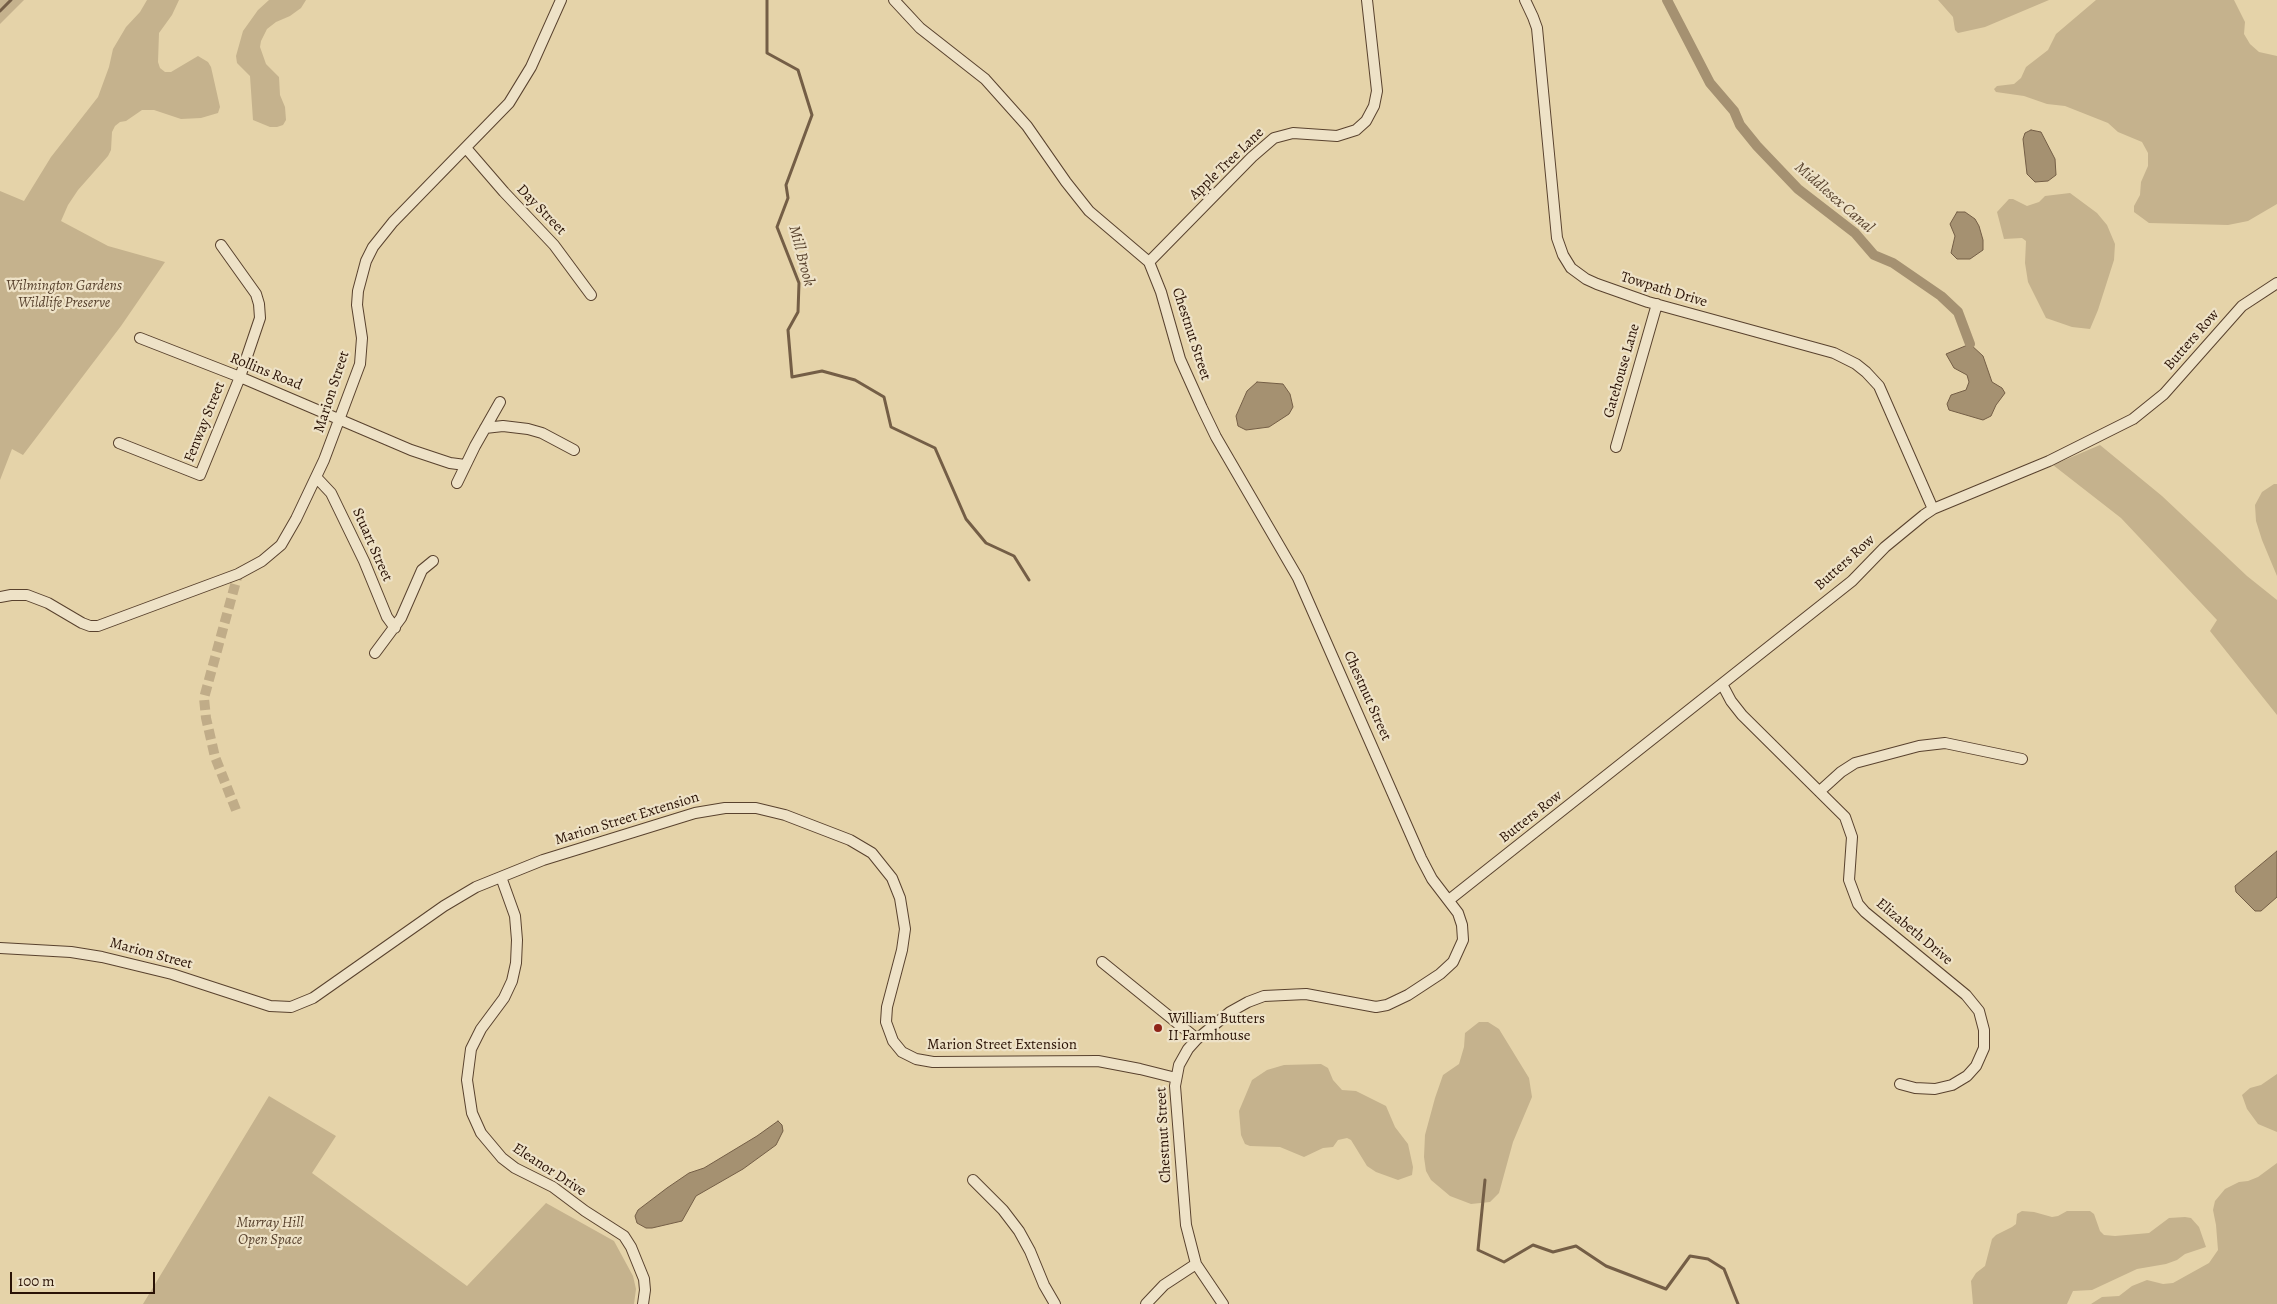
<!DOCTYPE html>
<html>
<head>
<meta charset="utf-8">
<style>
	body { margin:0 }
	#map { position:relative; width:2277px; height:1304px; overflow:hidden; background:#e5d3a9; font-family:Alegreya,serif }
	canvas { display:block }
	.scale { position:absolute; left:10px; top:1272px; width:145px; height:22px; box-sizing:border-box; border:2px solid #2a1205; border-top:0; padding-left:6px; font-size:15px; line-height:18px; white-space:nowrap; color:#2a1205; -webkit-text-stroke:4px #eee2c7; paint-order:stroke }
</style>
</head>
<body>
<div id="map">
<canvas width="2277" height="1304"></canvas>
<div class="scale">100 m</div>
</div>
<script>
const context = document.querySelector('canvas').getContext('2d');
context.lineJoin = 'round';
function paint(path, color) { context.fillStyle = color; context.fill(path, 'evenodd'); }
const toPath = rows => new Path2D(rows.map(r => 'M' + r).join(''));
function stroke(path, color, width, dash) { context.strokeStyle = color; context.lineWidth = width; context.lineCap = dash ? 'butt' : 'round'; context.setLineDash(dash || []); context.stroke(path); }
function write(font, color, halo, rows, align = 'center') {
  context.font = font + ' Alegreya,serif'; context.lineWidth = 4.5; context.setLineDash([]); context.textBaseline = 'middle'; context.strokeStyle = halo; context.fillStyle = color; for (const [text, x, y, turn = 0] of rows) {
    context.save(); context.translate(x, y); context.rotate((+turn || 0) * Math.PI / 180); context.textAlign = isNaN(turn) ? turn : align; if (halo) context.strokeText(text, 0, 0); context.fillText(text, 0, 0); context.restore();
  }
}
paint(toPath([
	[0,0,24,0,0,24],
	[147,0,179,0,172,15,159,33,158,62,160,68,165,72,171,72,198,56,208,62,211,67,220,107,218,113,201,118,181,119,154,110,142,110,126,121,120,122,115,126,112,132,111,150,108,156,78,190,68,205,61,221,108,246,165,262,121,326,23,455,12,449,0,480,0,191,24,201,51,157,98,97,109,67,113,49,126,27,140,12],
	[269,0,306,0,301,8,290,16,276,22,267,29,261,41,260,47,266,64,279,77,280,95,285,107,286,120,283,125,277,127,270,127,253,120,250,76,237,63,236,56,243,31,258,10],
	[1938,0,2049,0,1985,27,1958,33,1955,30,1953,17],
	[2096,0,2234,0,2245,22,2244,34,2250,44,2259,52,2277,56,2277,204,2248,221,2228,225,2149,223,2134,212,2134,206,2140,195,2141,182,2148,166,2148,153,2142,142,2118,132,2108,123,2065,106,2047,104,2024,96,1996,92,1994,89,1997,86,2014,84,2021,78,2026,67,2048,50,2056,34],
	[2070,193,2097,213,2107,225,2115,244,2114,260,2098,310,2090,329,2072,327,2046,318,2028,282,2025,263,2026,241,2022,238,2004,239,1997,212,2009,199,2013,199,2027,206,2039,202,2045,196],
	[2100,445,2162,496,2247,576,2277,600,2277,715,2210,631,2217,620,2121,518,2053,465],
	[2274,484,2277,484,2277,576,2262,540,2256,521,2255,505,2262,492],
	[1479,1022,1488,1022,1499,1029,1529,1078,1532,1097,1513,1142,1499,1193,1490,1202,1471,1204,1450,1196,1431,1180,1426,1171,1424,1157,1425,1135,1435,1098,1443,1075,1459,1064,1464,1047,1465,1033],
	[1321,1064,1328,1068,1333,1080,1342,1090,1356,1091,1386,1106,1395,1127,1408,1144,1413,1167,1412,1175,1398,1180,1376,1172,1367,1166,1351,1140,1347,1138,1338,1140,1333,1147,1323,1148,1304,1157,1280,1147,1250,1146,1245,1144,1241,1135,1239,1111,1252,1080,1267,1070,1284,1065],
	[2277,1074,2277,1132,2258,1124,2247,1109,2242,1095,2250,1088,2261,1085],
	[269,1096,336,1136,312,1173,467,1286,546,1203,614,1241,633,1276,636,1289,634,1304,143,1304],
	[2277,1163,2277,1304,2091,1304,2102,1297,2119,1296,2132,1286,2147,1280,2163,1284,2173,1283,2209,1263,2218,1250,2216,1225,2213,1210,2215,1201,2225,1189,2239,1182,2248,1181,2258,1177],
	[2022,1211,2034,1212,2052,1217,2058,1216,2067,1211,2090,1211,2094,1214,2100,1231,2104,1235,2115,1236,2149,1233,2169,1218,2185,1217,2191,1218,2199,1227,2206,1247,2185,1254,2177,1260,2166,1264,2137,1269,2092,1290,2073,1291,2067,1304,1973,1304,1971,1281,1976,1273,1985,1266,1992,1239,1996,1235,2012,1227,2016,1224,2017,1214]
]), '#c5b28d');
const water = toPath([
	[2031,130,2041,132,2055,159,2056,175,2048,181,2035,182,2027,174,2023,139,2025,133,2031,130],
	[1957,212,1965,212,1975,219,1979,226,1983,240,1983,250,1970,259,1957,259,1951,253,1955,236,1950,224,1957,212],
	[1970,344,1983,356,1992,382,2002,388,2005,393,1996,405,1991,416,1983,420,1949,410,1947,404,1951,395,1966,390,1969,382,1967,375,1954,368,1946,354,1970,344],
	[1257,382,1283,384,1290,394,1293,407,1289,414,1269,427,1246,430,1238,426,1236,416,1247,391,1257,382],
	[2277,851,2277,897,2261,911,2255,911,2236,892,2235,886,2277,851],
	[778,1121,782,1125,783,1131,776,1145,743,1169,696,1196,682,1221,652,1228,646,1228,637,1223,635,1216,638,1210,667,1188,689,1173,704,1168,757,1136,778,1121]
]);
paint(water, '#a59171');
stroke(water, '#745e46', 1);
stroke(toPath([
	[767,0,767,53,798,70,812,115,786,185,788,198,777,227,799,283,798,312,788,330,792,377,822,371,855,380,884,397,891,427,935,448,966,519,986,543,1014,556,1029,580],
	[0,11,11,0],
	[1485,1180,1478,1250,1504,1262,1533,1245,1553,1252,1576,1246,1606,1266,1666,1289,1690,1256,1708,1259,1724,1269,1738,1304]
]), '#745e46', 3);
stroke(toPath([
	[1667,0,1710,83,1734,111,1740,125,1757,146,1798,189,1855,233,1874,255,1893,263,1941,296,1958,312,1970,344]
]), '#a59171', 10);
stroke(toPath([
	[236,810,215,757,206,718,204,698,238,574]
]), '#c0ac88', 10, [10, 5]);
const minor = toPath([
	[894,0,920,28,985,79,1027,126,1066,182,1089,211,1149,262,1161,292,1180,359,1202,408,1216,437,1298,578,1421,858,1432,879,1458,913,1462,925,1463,940,1453,962,1440,974,1408,995,1387,1005,1376,1007,1306,994,1264,996,1248,1002,1230,1012,1197,1039,1188,1049,1179,1065,1175,1086,1186,1225,1196,1264,1223,1304],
	[1525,0,1533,17,1537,28,1557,238,1563,255,1571,268,1586,279,1597,284,1648,302,1834,353,1856,364,1866,372,1879,386,1933,509],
	[466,148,504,192,554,245,591,295],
	[1149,262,1252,157,1274,138,1293,133,1337,136,1356,130,1366,121,1374,106,1377,91,1367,0],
	[140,338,240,377,411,450,450,463,465,465],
	[485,428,503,426,528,429,542,433,574,450],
	[119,443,200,475,240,377,260,318,259,304,256,294,221,245],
	[1616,447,1657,304],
	[316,477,331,493,364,561,387,617,395,628],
	[457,483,475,446,500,402],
	[0,597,11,595,27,595,48,603,82,623,90,626,98,626,238,574,262,561,281,545,296,519,324,460,360,364,362,338,357,305,358,291,366,261,373,247,393,222,509,103,531,67,561,0],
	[375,653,401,618,422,570,433,561],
	[1722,684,1731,701,1742,715,1845,817,1852,837,1849,880,1858,904,1865,912,1966,995,1979,1011,1984,1030,1984,1048,1976,1066,1967,1076,1952,1085,1935,1089,1915,1088,1900,1084],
	[1820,791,1841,772,1855,763,1919,746,1945,743,2022,759],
	[501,877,515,916,517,940,516,963,512,981,504,998,481,1029,471,1049,467,1080,472,1113,481,1133,502,1158,515,1168,553,1187,585,1211,624,1236,631,1247,644,1279,645,1290,643,1304],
	[1449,900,1852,581,1885,547,1924,515,1933,509,2049,461,2133,419,2164,394,2242,306,2277,283],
	[0,948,71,952,102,957,172,974,270,1006,291,1007,313,998,444,906,476,887,543,860,695,813,725,808,756,808,785,815,850,840,872,853,892,878,900,898,905,929,902,950,887,1007,886,1022,893,1041,902,1052,916,1059,933,1062,1098,1061,1140,1069,1176,1078],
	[1102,962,1197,1039],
	[973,1180,1003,1210,1019,1231,1030,1251,1044,1285,1055,1304],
	[1146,1304,1164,1285,1196,1264]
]);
stroke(minor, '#59422e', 12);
stroke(minor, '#eee2c7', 10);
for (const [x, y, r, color] of [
	[1158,1028,5,"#8f2418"]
]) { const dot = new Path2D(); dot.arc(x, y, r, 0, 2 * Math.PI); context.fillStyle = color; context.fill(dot); stroke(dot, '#eee2c7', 2); }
write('15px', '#2a1205', '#eee2c7', [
	["Apple Tree Lane",1227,164,-44],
	["Day Street",541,210,46],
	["Towpath Drive",1664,290,17],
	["Chestnut Street",1191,334,72],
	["Butters Row",2192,340,-49],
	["Gatehouse Lane",1622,371,-74],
	["Rollins Road",266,372,22],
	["Marion Street",332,392,-72],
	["Fenway Street",205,422,-68],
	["Stuart Street",372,545,66],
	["Butters Row",1845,563,-42],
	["Chestnut Street",1367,696,66],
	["Butters Row",1531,817,-38],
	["Marion Street Extension",627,819,-17],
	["Elizabeth Drive",1914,932,40],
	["Marion Street",151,954,15],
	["Marion Street Extension",1002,1045],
	["Chestnut Street",1164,1135,-93],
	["Eleanor Drive",549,1170,33]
]);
write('italic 15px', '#58422e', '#eee2c7', [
	["Wilmington Gardens",64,286],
	["Wildlife Preserve",64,303],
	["Murray Hill",270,1223],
	["Open Space",270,1240]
]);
write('15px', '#2a1205', '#eee2c7', [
	["William Butters",1168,1019],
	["II Farmhouse",1168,1036]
], 'left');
write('italic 16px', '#5b4530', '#eee2c7', [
	["Middlesex Canal",1834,198,41],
	["Mill Brook",801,256,75]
]);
</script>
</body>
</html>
